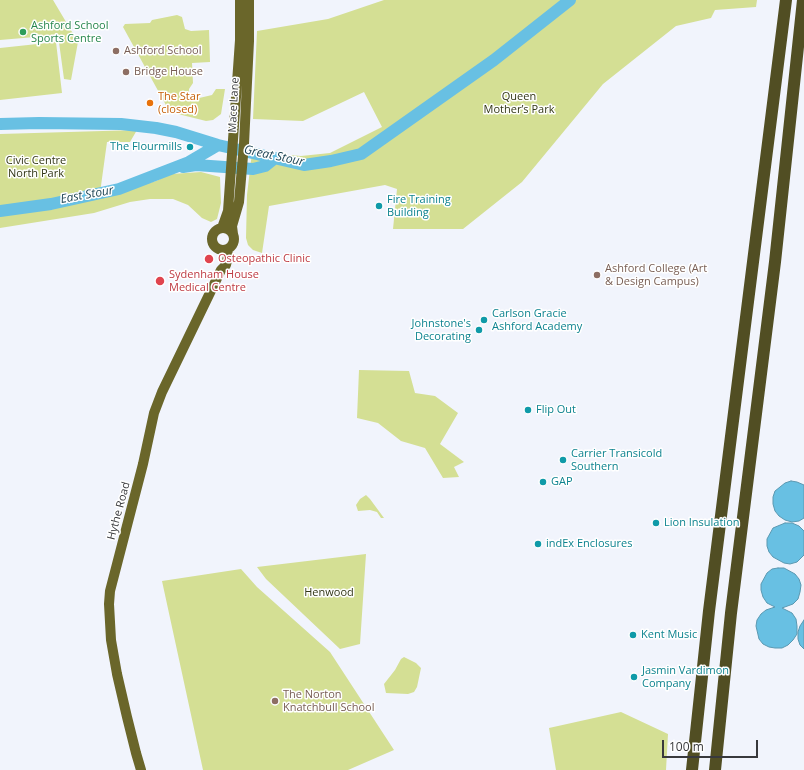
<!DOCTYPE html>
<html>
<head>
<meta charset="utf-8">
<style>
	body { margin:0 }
	#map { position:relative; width:804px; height:770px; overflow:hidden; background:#f1f4fc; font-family:"Open Sans",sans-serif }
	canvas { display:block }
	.scale { position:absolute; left:662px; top:740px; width:96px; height:18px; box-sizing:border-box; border:2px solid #38393c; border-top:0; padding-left:5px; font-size:12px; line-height:14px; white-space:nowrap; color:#38393c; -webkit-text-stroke:3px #fff; paint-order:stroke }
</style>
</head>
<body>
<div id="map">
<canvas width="804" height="770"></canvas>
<div class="scale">100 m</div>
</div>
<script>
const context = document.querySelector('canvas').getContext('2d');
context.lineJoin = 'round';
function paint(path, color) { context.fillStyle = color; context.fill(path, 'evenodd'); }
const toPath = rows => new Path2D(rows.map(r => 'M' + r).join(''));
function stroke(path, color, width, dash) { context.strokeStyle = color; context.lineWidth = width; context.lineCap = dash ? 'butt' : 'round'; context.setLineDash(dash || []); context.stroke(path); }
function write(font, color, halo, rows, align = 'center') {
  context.font = font + ' "Open Sans",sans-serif'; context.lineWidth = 3; context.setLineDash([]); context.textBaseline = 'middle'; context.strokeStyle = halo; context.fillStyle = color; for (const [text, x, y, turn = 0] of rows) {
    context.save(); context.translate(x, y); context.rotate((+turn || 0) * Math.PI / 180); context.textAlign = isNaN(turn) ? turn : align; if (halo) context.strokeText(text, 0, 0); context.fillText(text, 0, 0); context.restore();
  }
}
paint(toPath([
	[0,0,53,0,78,42,71,80,64,79,58,35,0,40],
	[384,0,757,0,756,7,715,10,711,18,676,26,603,84,522,182,463,229,393,229,397,189,385,185,269,206,262,253,253,250,248,245,246,238,247,195,252,152,301,156,330,153,382,127,364,92,303,121,253,119,257,31,328,19],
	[177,15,182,17,185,29,191,31,209,30,210,62,192,63,193,83,189,89,189,94,191,97,195,99,212,95,216,89,225,89,221,114,213,120,206,121,174,113,167,107,123,27,125,24,150,23,152,20],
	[56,42,62,93,0,100,0,48],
	[137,130,130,142,107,142,100,193,0,208,0,134],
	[201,172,220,177,221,203,217,219,211,222,202,218,188,205,173,199,150,199,130,202,94,213,0,228,0,212,45,206,112,194,156,181,171,174],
	[359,370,409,371,415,393,435,396,458,413,440,444,464,462,454,467,459,477,443,478,425,448,401,441,378,423,357,418],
	[366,495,370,499,384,518,381,518,377,512,370,510,358,511,356,505,360,499],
	[366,554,360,644,340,649,266,579,257,567],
	[241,569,257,587,330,652,394,750,348,770,203,770,162,581],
	[404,657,416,663,421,668,417,687,414,692,408,694,386,693,384,684,395,670,401,659],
	[621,712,668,734,666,770,556,770,549,728]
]), '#d4df94');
const water = toPath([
	[791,481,797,482,804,485,804,518,799,521,792,522,785,520,779,516,775,511,773,504,773,497,775,491,785,483,791,481],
	[785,523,792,523,799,526,804,531,804,555,797,562,790,564,784,563,773,557,769,552,767,546,767,539,773,528,785,523],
	[778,568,784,568,795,574,799,579,801,585,800,592,798,599,793,604,782,608,792,613,796,619,797,626,797,634,793,640,788,645,782,648,775,648,769,647,763,644,759,639,756,626,757,620,761,614,766,610,775,607,767,603,763,597,761,590,761,584,767,573,772,569,778,568],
	[804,620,804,649,800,645,798,639,798,632,800,626,804,620]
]);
paint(water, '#68c0e3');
stroke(water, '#5a98b1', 1);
stroke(toPath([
	[0,124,39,123,121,124,156,128,176,132,218,145,304,165,331,161,361,154,494,60,570,0],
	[183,167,196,165,253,169,265,166,275,158],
	[0,211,51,204,119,189,189,162,218,145]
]), '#68c0e3', 12);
stroke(toPath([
	'212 239a11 11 0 1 1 22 0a11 11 0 1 1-22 0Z',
	[222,228,228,211,240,40,240,0],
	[233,234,232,226,239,202,244,144,249,41,249,0],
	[141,770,136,753,127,717,117,674,111,640,109,604,110,591,143,464,154,413,162,392,221,270,226,265,228,256,227,250]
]), '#6a662a', 10);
stroke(toPath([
	[692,770,709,611,786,0],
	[715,770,731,613,775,262,803,0]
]), '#514e23', 12);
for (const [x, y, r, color] of [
	[23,32,4,"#2e9e5b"],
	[116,51,4,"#8d6e63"],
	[126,72,4,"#8d6e63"],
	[150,103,4,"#e8710a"],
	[190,147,4,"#0f9aa8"],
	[379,206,4,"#0f9aa8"],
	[209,259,5,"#e0444e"],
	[597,275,4,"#8d6e63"],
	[160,281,5,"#e0444e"],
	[484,320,4,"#0f9aa8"],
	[479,330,4,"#0f9aa8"],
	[528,410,4,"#0f9aa8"],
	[563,460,4,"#0f9aa8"],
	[543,482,4,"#0f9aa8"],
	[656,523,4,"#0f9aa8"],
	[538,544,4,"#0f9aa8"],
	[633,635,4,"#0f9aa8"],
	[634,677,4,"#0f9aa8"],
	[275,701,4,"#8d6e63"]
]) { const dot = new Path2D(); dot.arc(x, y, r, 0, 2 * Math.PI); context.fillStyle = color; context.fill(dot); stroke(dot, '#fff', 1.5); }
write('11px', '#27864d', '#fff', [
	["Ashford School",31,26],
	["Sports Centre",31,39]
], 'left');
write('11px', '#785e54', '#fff', [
	["Ashford School",124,51],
	["Bridge House",134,72],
	["Ashford College (Art",605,269],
	["& Design Campus)",605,282],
	["The Norton",283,695],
	["Knatchbull School",283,708]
], 'left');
write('11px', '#c56008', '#fff', [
	["The Star",158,97],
	["(closed)",158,110]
], 'left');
write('11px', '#323616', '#fff', [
	["Queen",519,97],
	["Mother’s Park",519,110],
	["Civic Centre",36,161],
	["North Park",36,174],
	["Henwood",329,593]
]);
write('11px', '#38393c', '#fff', [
	["Mace Lane",234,105,-87],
	["Hythe Road",119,511,-75]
]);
write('11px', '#0d838f', '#fff', [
	["The Flourmills",182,147,"right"],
	["Fire Training",387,200],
	["Building",387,213],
	["Carlson Gracie",492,314],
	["Ashford Academy",492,327],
	["Johnstone's",471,324,"right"],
	["Decorating",471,337,"right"],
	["Flip Out",536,410],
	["Carrier Transicold",571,454],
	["Southern",571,467],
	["GAP",551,482],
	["Lion Insulation",664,523],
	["indEx Enclosures",546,544],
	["Kent Music",641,635],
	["Jasmin Vardimon",642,671],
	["Company",642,684]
], 'left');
write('11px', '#be3a42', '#fff', [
	["Osteopathic Clinic",218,259],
	["Sydenham House",169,275],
	["Medical Centre",169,288]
], 'left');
write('italic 12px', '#1e4555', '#fff', [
	["Great Stour",274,156,12],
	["East Stour",87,195,-10]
]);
</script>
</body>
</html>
